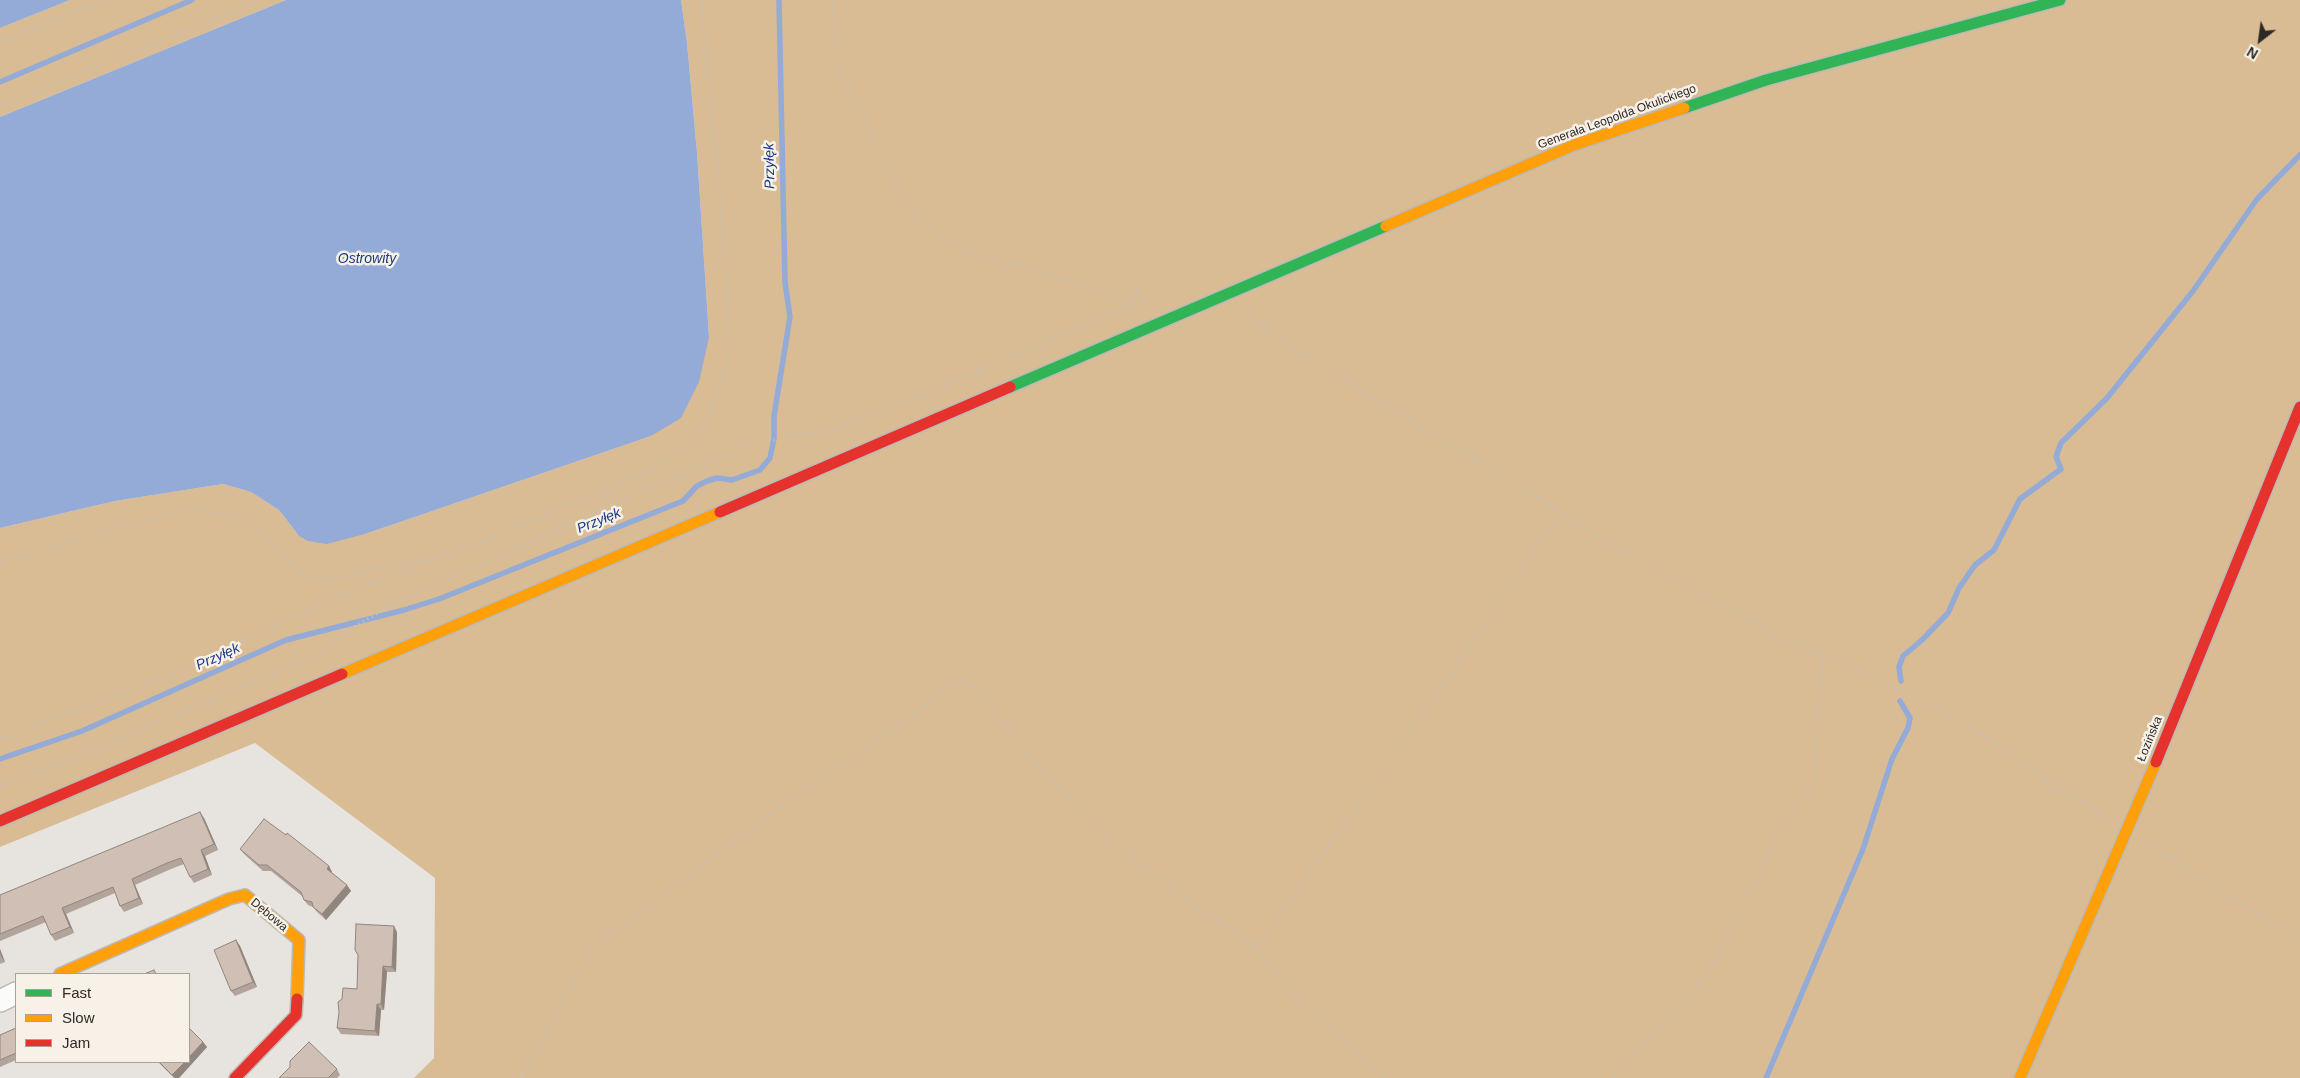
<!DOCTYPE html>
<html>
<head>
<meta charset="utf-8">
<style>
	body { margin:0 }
	#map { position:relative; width:2300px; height:1078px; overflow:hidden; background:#e7e3de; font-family:Arial,sans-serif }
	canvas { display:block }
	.legend { position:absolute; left:15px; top:973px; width:175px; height:90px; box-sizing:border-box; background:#f8f1e7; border:1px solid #a7a19a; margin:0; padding:6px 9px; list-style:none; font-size:15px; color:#2d2a26 }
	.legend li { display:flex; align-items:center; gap:10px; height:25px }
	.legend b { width:25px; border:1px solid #a7a19a }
	.north { position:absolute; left:2235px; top:15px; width:50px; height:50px; -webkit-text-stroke:4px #f8f1e7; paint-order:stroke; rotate:210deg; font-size:14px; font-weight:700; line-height:20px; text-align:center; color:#2d2a26 }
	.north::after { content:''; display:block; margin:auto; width:18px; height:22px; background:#2d2a26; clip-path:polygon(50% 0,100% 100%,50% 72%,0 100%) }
</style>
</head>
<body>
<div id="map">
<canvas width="2300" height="1078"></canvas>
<ul class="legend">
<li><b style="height:6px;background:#30b455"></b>Fast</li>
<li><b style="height:6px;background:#ff9f0a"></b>Slow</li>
<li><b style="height:6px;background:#e5322d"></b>Jam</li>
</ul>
<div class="north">N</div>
</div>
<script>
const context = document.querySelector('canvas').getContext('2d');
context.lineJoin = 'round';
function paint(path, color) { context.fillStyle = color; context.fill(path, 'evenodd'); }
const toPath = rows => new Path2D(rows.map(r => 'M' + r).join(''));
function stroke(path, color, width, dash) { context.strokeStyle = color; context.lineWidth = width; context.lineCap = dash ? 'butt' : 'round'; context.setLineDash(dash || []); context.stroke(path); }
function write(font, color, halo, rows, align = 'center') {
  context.font = font + ' Arial,sans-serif'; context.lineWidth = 5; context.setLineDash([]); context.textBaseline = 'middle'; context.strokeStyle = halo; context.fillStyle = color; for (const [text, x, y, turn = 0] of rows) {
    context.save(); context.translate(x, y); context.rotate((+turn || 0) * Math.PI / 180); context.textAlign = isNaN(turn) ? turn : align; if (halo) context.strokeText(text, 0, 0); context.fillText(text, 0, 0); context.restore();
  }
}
paint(toPath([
	[70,0,286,0,0,117,0,28],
	[681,0,2300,0,2300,1078,414,1078,434,1058,435,878,255,743,0,847,0,528,115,501,223,484,251,492,279,510,299,536,368,533,651,436,709,337,697,153,687,43]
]), '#d9bc93');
paint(toPath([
	[0,0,70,0,0,28],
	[286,0,681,0,687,43,697,153,709,337,699,382,681,418,651,436,368,533,327,544,308,541,299,536,279,510,251,492,223,484,115,501,0,528,0,117]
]), '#94aad7');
stroke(toPath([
	[0,82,192,0],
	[1901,681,1899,667,1903,656,1922,640,1948,613,1959,588,1975,565,1994,550,2020,499,2061,469,2056,457,2061,443,2107,398,2193,291,2257,199,2300,155],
	[0,759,82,731,286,640,404,610,439,599,683,501,697,486,707,481,717,478,732,480,760,470,770,458,774,438,774,416,790,317,785,282,779,0],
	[1766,1078,1863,849,1892,759,1908,728,1910,718,1900,701]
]), '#94aad7', 5.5);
const street = toPath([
	[0,1001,16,993]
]);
const fast = toPath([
	[1684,108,1766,80,2060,0],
	[1010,387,1386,226]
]);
const slow = toPath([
	[1386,226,1574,145,1684,108],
	[342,674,720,512],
	[60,974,229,899,245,895,299,940,297,999],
	[2020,1078,2156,762]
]);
const jam = toPath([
	[720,512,1010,387],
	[2156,762,2300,407],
	[0,821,342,674],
	[235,1078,296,1015,297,999]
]);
stroke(street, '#bdb9b5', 24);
stroke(fast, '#bdb9b5', 14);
stroke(slow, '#bdb9b5', 14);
stroke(jam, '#bdb9b5', 14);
stroke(toPath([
	[833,0,839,68,891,174,913,215,921,223,951,243,977,254,1064,279,1123,297,1136,304],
	[0,42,104,0],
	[0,106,261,0],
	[1123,297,1137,290,1143,296,1140,306],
	[1247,311,1262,330,1508,479,1617,549,1695,588,1790,643,1822,652,1969,726,2108,820],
	[1257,322,1267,325,1268,334],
	[593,513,613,486],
	[0,561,190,508,247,519,286,559,302,572,318,581,429,558],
	[0,740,45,721,175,673,318,605,437,556,483,541,648,471,682,448,702,427,719,392,726,363,729,290,701,0],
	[2046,780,2047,788,2053,791,2060,789],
	[0,786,92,750,317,655,345,632,397,602,593,513,751,444,832,430,926,393,1135,303],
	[2147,845,2300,939],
	[2165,856,2171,854,2176,857,2177,863],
	[521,1078,588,954,609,933,636,916,748,829,965,678,1051,779,1109,843,1256,948],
	[1385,1078,1289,992,1256,948,1433,699,1560,513],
	[1613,1078,1710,971,1772,846,1814,783,1822,652]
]), '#c4c2c0', 3, [1, 4]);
stroke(street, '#fbfbfa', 21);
stroke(fast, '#30b455', 11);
stroke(slow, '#ff9f0a', 11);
stroke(jam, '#e5322d', 11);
paint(toPath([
	[204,818,218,850,205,856,212,875,194,883,190,877,184,864,171,869,135,885,143,904,124,912,120,906,115,893,66,914,74,933,55,941,51,935,46,922,0,941,0,895],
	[240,849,329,866,332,872,332,873,351,891,326,920,317,912,313,907,308,905,304,900,302,896,271,871,263,871,244,854],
	[397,932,396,972,387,972,384,1010,381,1010,379,1036,341,1034,337,1028,357,989,358,955],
	[236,940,240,946,257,987,235,996,231,991],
	[0,949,5,962,0,964],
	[16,1028,16,1060,0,1067,0,1035],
	[203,1042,207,1047,179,1078,174,1078,158,1062,189,1062],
	[290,1067,337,1069,340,1075,337,1078,279,1078]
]), '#b2a49b');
paint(toPath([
	[200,812,204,818,218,850,214,844],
	[201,850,205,856,212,875,208,869],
	[329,866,332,872,330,874,327,869],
	[132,879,135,885,143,904,139,898],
	[347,885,351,891,326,920,322,914],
	[62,908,66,914,74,933,70,927],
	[394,926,397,932,396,972,392,967],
	[236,940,240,946,257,987,253,982],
	[0,949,5,962,1,956,0,953],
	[383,966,387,972,384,1010,381,1004],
	[377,1004,381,1010,379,1036,375,1031],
	[203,1042,207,1047,179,1078,175,1078,172,1075,185,1062,189,1062,189,1057]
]), '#91867e');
const building = toPath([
	[200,812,214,844,201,850,208,869,190,877,181,858,167,863,132,879,139,898,120,906,113,887,62,908,70,927,51,935,43,916,0,934,0,895,200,812],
	[264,819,286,835,287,833,319,858,329,866,327,869,347,885,322,914,313,907,312,902,304,900,301,892,267,865,259,865,240,849,264,819],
	[356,924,394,926,392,967,383,966,381,1004,377,1004,375,1031,337,1028,339,1012,338,1002,342,999,343,988,357,989,358,955,355,950,356,924],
	[236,940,253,982,231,991,214,950,236,940],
	[154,970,156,974,144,974,154,970],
	[16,1028,16,1053,0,1060,0,1035,16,1028],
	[189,1028,203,1042,189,1057,189,1028],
	[309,1042,337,1069,328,1078,279,1078,290,1067,290,1061,309,1042],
	[159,1062,185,1062,172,1075,159,1062]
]);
paint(building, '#cfbfb4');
stroke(building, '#91867e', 1);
write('12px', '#2d2a26', '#f8f1e7', [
	["Generała Leopolda Okulickiego",1617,117,-20],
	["Łozińska",2150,739,-68],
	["Dębowa",269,915,40]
]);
write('italic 14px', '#1a3a88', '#f8f1e7', [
	["Przyłęk",770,166,-91],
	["Ostrowity",367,259],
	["Przyłęk",599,521,-22],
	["Przyłęk",218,657,-24]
]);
</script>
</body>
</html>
